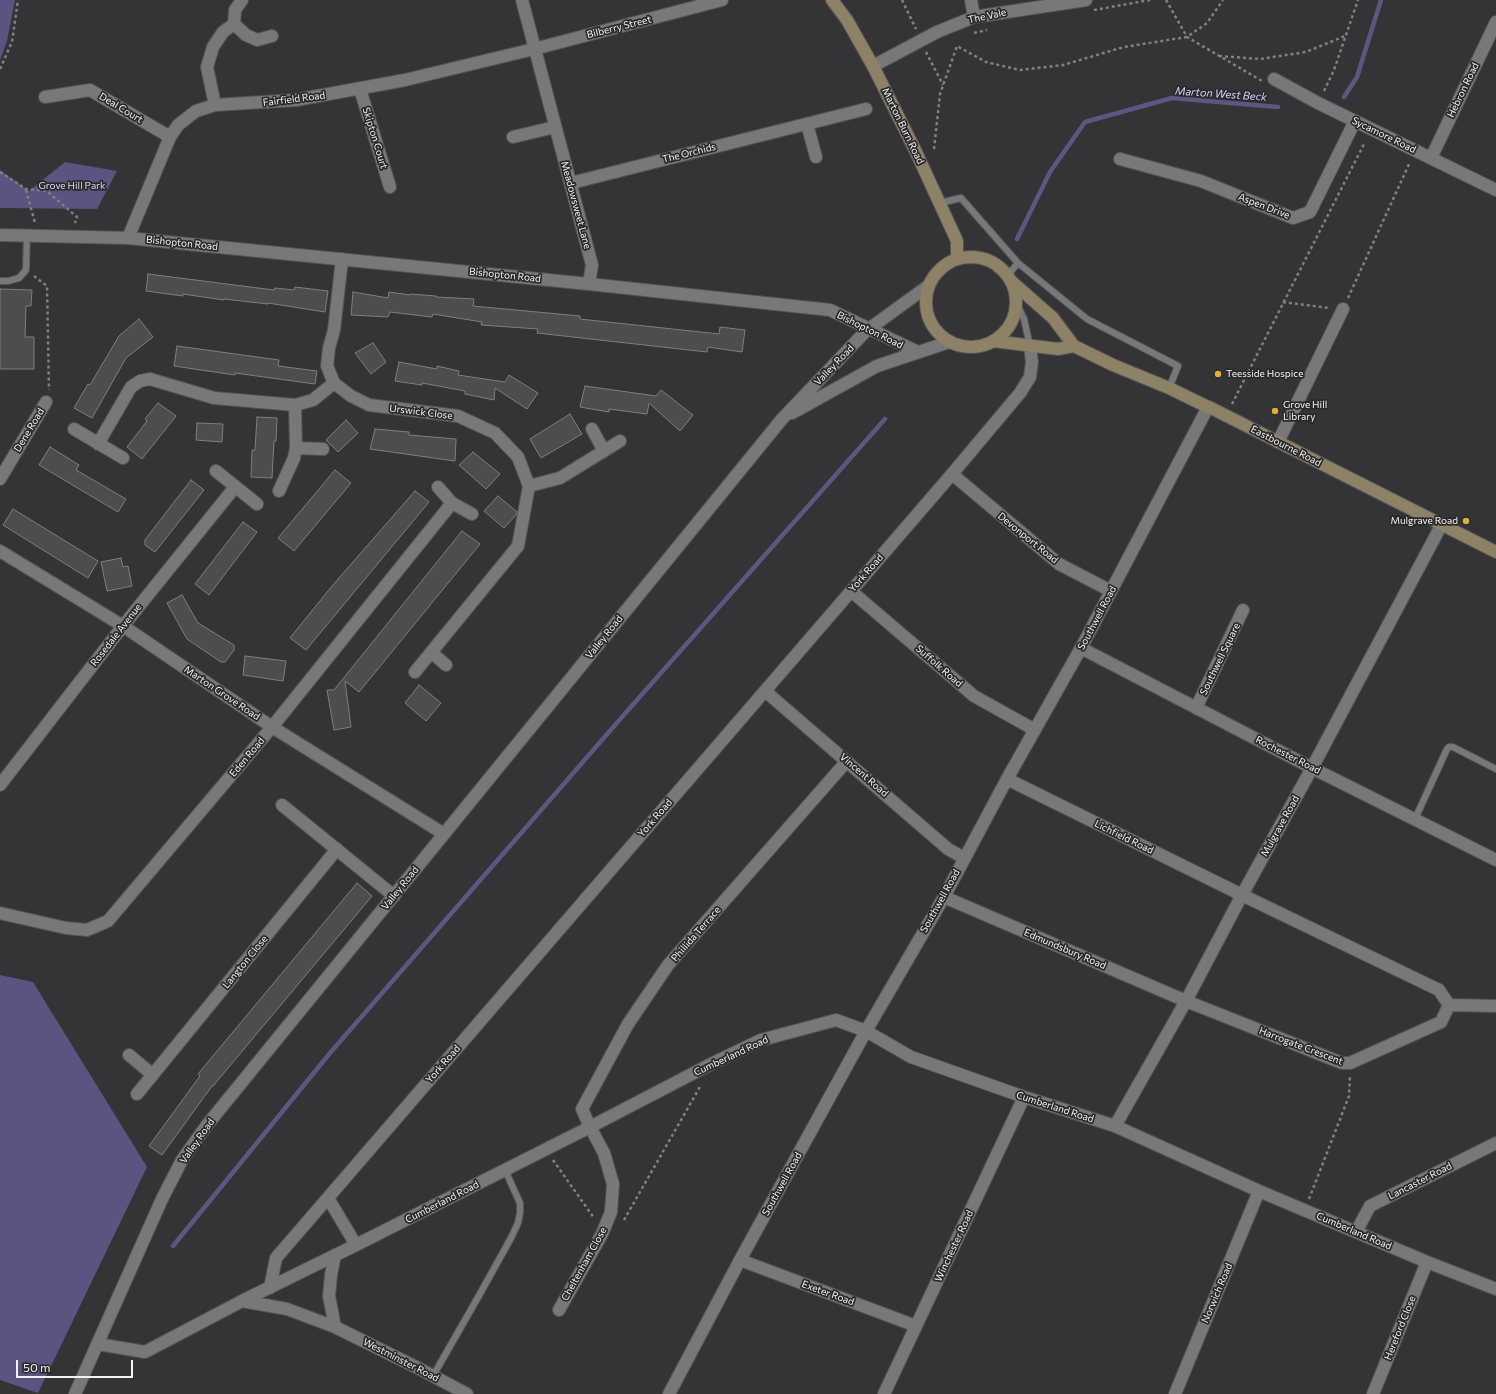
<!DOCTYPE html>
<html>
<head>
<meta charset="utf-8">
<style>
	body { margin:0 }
	#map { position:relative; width:1496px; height:1394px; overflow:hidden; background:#343436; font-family:Commissioner,sans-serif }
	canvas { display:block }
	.scale { position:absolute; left:16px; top:1360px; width:117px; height:18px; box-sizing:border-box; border:2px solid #f2f2f4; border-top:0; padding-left:5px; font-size:12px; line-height:14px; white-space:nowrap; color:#f2f2f4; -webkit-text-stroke:3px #2a2a2c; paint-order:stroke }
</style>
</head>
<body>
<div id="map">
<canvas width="1496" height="1394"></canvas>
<div class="scale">50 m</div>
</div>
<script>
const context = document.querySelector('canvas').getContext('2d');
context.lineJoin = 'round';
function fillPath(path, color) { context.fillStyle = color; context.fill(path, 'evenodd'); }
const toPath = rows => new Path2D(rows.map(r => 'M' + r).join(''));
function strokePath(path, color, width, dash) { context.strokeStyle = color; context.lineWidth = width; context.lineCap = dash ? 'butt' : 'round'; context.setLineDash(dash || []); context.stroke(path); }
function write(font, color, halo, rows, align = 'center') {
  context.font = font + ' Commissioner,sans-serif'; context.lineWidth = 3.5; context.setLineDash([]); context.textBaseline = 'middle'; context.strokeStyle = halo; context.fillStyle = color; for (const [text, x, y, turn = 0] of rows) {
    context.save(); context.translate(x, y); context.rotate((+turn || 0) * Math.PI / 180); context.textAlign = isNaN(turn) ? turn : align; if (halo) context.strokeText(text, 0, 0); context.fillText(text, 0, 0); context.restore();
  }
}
const green = toPath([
	[0,0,15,0,7,41,0,60],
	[65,162,117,171,97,209,0,208,0,170,29,191],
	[0,975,33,982,147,1167,38,1393,0,1380]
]);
const stream = toPath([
	[1344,97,1357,77,1381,0],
	[1017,239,1050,172,1085,122,1172,98,1278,107],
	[173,1246,330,1053,615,725,885,419]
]);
const building = toPath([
	[148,274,274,290,275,288,294,290,295,287,328,291,325,312,268,303,268,304,224,299,224,300,183,294,183,296,146,291,148,274],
	[0,289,32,290,31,306,26,306,25,337,34,337,34,369,0,369,0,289],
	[353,292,388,298,389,292,410,295,410,294,436,296,436,297,474,299,473,306,580,316,580,319,719,334,720,327,745,330,742,352,708,347,707,352,537,333,538,329,481,325,482,322,433,314,432,317,390,312,388,317,351,315,353,292],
	[139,319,153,337,126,358,92,418,74,408,88,384,90,385,119,336,139,319],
	[373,343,386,362,371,374,355,353,373,343],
	[177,346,279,360,278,366,317,371,315,384,235,373,235,375,174,366,177,346],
	[399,362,437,369,437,366,459,371,458,375,505,382,509,375,538,393,527,409,495,388,494,400,465,394,465,391,422,383,422,385,395,381,399,362],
	[585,386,656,396,661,390,693,415,680,431,649,403,647,414,609,409,609,412,580,407,585,386],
	[158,403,176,416,142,459,127,447,147,421,145,419,158,403],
	[570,414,582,434,541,458,530,439,570,414],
	[257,417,277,418,276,441,274,441,272,478,251,477,252,450,255,450,257,417],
	[346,420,358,433,338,452,326,440,346,420],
	[197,423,223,424,222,442,196,440,197,423],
	[375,429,409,432,409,435,456,439,455,461,370,449,375,429],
	[50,447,79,465,76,470,126,499,118,512,39,465,50,447],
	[473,452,500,474,486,489,459,465,473,452],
	[335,470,351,483,294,551,278,538,335,470],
	[191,480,204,490,155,552,145,545,145,540,191,480],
	[415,491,429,502,306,650,290,638,332,586,415,491],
	[498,496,517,512,516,515,504,528,484,511,498,496],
	[13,509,98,561,88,578,3,525,13,509],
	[243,522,257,532,209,595,195,584,243,522],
	[462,531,480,544,359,692,345,681,351,727,334,730,327,690,334,690,462,531],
	[121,558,123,567,128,566,132,586,107,591,101,562,121,558],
	[182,595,198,623,234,645,234,650,225,662,221,662,187,639,167,603,182,595],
	[245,656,286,661,283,681,243,675,245,656],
	[419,685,441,703,426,721,405,703,419,685],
	[357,883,372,896,213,1086,212,1086,162,1155,149,1146,200,1076,198,1074,357,883]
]);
const path = toPath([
	[902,0,916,29],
	[1166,0,1187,37,1262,81],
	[1094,10,1150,0],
	[974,33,987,30],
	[926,52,943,85],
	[1219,56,1260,59,1306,52,1345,36],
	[0,69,12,42,18,0],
	[1324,91,1334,70,1358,0],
	[934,149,940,94,957,46,986,62,1020,70,1063,65,1124,47,1187,37,1207,23,1223,0],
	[0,172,26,189,47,191,77,217,75,223],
	[26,190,35,223],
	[34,276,47,286,49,390],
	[1348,298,1410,162],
	[1283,302,1329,308],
	[1232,404,1365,142],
	[553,1160,594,1218],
	[1309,1199,1349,1096,1350,1075],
	[624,1220,701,1085]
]);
const lane = toPath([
	[940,203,961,198,1018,263],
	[1008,275,1018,263,1087,319,1178,366,1169,388],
	[0,281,8,281,19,278,26,270,27,235],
	[1016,302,1024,319,1030,346],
	[1415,819,1447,749,1449,747,1453,747,1496,769],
	[433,1376,481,1292,511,1238,518,1223,520,1213,520,1203,505,1170]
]);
const street = toPath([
	[522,0,592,265,589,284],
	[971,0,974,17],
	[234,24,246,35,257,40,272,36],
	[873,66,937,32,974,17,1086,0],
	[1274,79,1318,103,1496,190],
	[360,89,390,187],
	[45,97,90,90,170,137],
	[215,105,207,67,213,47,223,32,234,24,235,10,242,0],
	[807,124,816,157],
	[513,137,555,127],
	[1431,158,1496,22],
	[1120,159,1201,181,1293,218,1310,212,1355,121],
	[571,183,866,109],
	[0,235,128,238,589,284,830,310,918,352],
	[128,238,170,137,178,125,196,111,215,105,296,100,405,80,534,49,722,0],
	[342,259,334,330,329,348,327,366,334,383,351,396,369,405,458,416,495,433,518,457,529,486,518,546,415,672],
	[792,413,877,366,949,342],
	[74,429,123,458],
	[592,429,604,451],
	[1278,442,1343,309],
	[98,444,131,387,140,381,150,379,214,398,295,405,313,400,334,383],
	[296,448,323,449],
	[216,471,257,504],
	[952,474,1059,564,1111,591],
	[0,479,46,402],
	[529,486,560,478,620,441],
	[438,487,452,503,472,514],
	[279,491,294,458,296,448,295,405],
	[0,551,123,626,272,727,444,834],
	[851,591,974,696,1035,730],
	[1081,648,1312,768,1496,860],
	[431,652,446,665],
	[765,691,948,849,964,858],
	[1196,708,1243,610],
	[1007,779,1242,895,1439,990,1449,1005],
	[0,785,123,626,235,487],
	[282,805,394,896],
	[944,897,1186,1001,1342,1063,1350,1063,1441,1022,1449,1005],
	[0,913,66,928,87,930,108,921,272,727,452,503],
	[1449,1005,1496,1006],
	[129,1055,153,1075],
	[137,1094,337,849],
	[1115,1126,1186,1001,1242,895,1312,768,1442,524],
	[328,1198,356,1245],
	[1356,1232,1370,1206,1496,1143],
	[335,1255,331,1275,329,1296,335,1327],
	[740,1260,916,1326],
	[270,1288,276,1258,952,474,1020,393,1030,377,1032,362,1030,346],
	[242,1301,287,1309,335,1327,416,1367,467,1394],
	[559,1310,602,1234,611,1212,613,1184,604,1153,590,1127,582,1109,628,1024,668,965,847,761],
	[98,1344,145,1352,242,1301,356,1245,590,1127,713,1063,761,1040,836,1020,866,1031,911,1057,1024,1097,1115,1126,1259,1191,1427,1262,1496,1289],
	[75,1394,162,1199,182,1160,207,1125,782,419,866,331,928,286],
	[669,1394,740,1260,866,1031,944,897,1007,779,1081,648,1208,407],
	[884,1394,1024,1097],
	[1175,1394,1259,1191],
	[1373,1394,1427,1262]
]);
const secondary = toPath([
	[832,0,847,20,873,66,916,152,957,241,957,258],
	'926 302a45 45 0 1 1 90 0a45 45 0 1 1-90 0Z',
	[1011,281,1053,318,1074,346,1113,365,1169,388,1208,407,1211,408,1496,552],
	[993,341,1058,349,1074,346]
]);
const markers = [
	[1218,374,4,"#e2af34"],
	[1275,411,4,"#e2af34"],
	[1466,521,4,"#e2af34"]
];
const streetNames = [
	["The Vale",987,16,-12],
	["Bilberry Street",619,27,-14],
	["Hebron Road",1463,90,-64],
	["Fairfield Road",294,99,-7],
	["Deal Court",121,108,31],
	["Marton Burn Road",903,126,64],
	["Sycamore Road",1384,135,26],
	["Skipton Court",375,138,73],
	["The Orchids",689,153,-14],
	["Meadowsweet Lane",576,205,75],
	["Aspen Drive",1264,206,21],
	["Bishopton Road",182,243,6],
	["Bishopton Road",505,275,6],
	["Bishopton Road",870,330,26],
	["Valley Road",834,365,-46],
	["Urswick Close",421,412,7],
	["Dene Road",29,430,-59],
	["Eastbourne Road",1286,446,27],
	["Devonport Road",1028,538,39],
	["York Road",866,573,-49],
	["Southwell Road",1097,618,-62],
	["Rosedale Avenue",116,635,-52],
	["Valley Road",604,637,-51],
	["Southwell Square",1220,659,-64],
	["Suffolk Road",939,666,41],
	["Marton Grove Road",222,693,34],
	["Rochester Road",1288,755,27],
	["Eden Road",247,757,-50],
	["Vincent Road",864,775,41],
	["York Road",655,818,-49],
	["Mulgrave Road",1280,826,-61],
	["Lichfield Road",1124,837,26],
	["Valley Road",400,888,-51],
	["Southwell Road",940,901,-61],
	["Phillida Terrace",696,934,-49],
	["Edmundsbury Road",1065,949,23],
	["Langton Close",245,962,-51],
	["Harrogate Crescent",1301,1046,21],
	["Cumberland Road",731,1056,-25],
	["York Road",443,1064,-49],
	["Cumberland Road",1055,1107,18],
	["Valley Road",197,1141,-55],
	["Lancaster Road",1420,1181,-27],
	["Southwell Road",782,1184,-61],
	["Cumberland Road",442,1202,-27],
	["Cumberland Road",1354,1231,23],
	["Winchester Road",954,1246,-65],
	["Cheltenham Close",584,1264,-61],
	["Exeter Road",828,1293,20],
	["Norwich Road",1217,1293,-67],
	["Hereford Close",1400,1328,-68],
	["Westminster Road",401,1360,27]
];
const parkNames = [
	["Grove Hill Park",72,186]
];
const poiNames = [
	["Teesside Hospice",1226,374],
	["Grove Hill",1283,405],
	["Library",1283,417],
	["Mulgrave Road",1458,521,"right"]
];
const waterNames = [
	["Marton West Beck",1221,94,4]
];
fillPath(green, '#595480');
strokePath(stream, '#605581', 4.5);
fillPath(building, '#4d4d4f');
strokePath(building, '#7f7f81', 1);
strokePath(lane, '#545456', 8);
strokePath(street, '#545456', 14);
strokePath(secondary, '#545456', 14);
strokePath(path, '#818183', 2.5, [3, 3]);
strokePath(lane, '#78787b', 6);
strokePath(street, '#78787b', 12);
strokePath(secondary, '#8d8166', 12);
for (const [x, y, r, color] of markers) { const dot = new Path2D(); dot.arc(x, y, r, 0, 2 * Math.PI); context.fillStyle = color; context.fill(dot); strokePath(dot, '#2a2a2c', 1.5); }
write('10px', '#f2f2f4', '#2a2a2c', streetNames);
write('10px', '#dcdbef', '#2a2a2c', parkNames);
write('10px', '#f2f2f4', '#2a2a2c', poiNames, 'left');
write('italic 11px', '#d5d3fb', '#2a2a2c', waterNames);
</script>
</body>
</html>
